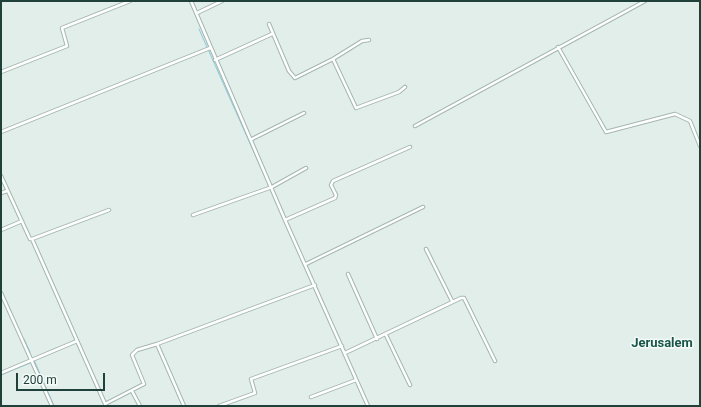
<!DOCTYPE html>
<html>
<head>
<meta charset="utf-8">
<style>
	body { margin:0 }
	#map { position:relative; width:701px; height:407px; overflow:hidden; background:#e2eee9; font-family:Roboto,sans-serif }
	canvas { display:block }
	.frame { position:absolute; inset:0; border:2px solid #20413a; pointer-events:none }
	.scale { position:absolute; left:16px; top:373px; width:89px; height:18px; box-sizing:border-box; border:2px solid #20413a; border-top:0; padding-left:5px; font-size:12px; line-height:14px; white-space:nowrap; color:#20413a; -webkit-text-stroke:3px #f3faf7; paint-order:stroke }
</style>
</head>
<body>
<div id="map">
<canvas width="701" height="407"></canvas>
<div class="frame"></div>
<div class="scale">200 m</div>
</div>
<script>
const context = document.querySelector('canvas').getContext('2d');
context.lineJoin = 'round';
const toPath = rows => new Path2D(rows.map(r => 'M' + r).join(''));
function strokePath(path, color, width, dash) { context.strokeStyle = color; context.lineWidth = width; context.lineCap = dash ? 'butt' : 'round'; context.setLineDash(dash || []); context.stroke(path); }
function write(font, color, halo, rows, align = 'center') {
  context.font = font + ' Roboto,sans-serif'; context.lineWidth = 3; context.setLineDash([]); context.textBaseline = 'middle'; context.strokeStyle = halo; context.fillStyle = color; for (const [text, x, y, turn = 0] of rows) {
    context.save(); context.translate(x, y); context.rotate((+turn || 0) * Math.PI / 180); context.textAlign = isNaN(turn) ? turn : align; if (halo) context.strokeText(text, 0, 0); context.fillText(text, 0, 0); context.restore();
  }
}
const stream = toPath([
	[199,29,269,186],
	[205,36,209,46],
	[216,62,223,78],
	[75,333,95,378],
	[24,339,30,352],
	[69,343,75,340],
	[77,343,81,353],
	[47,352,56,348],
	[83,356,100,395],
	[1,375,30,363],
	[97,382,105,400],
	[103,402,104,406],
	[54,406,34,360,75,343]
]);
const street = toPath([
	[191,1,285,220,368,406],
	[197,13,222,1],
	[269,24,289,71,295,78,333,59,362,41,369,40],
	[558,47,606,132,675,114,690,121,700,146],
	[333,59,356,108,399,92,405,87],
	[215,60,272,34],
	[1,72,67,46,62,28,130,1],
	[415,126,645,1],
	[1,132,210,48],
	[252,139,304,113],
	[1,176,30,239,32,239,106,406],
	[1,193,7,191],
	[193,215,272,187,306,168],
	[285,220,335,198,336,195,331,185,333,181,410,147],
	[1,230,22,221],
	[32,239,109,210],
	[426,249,452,301],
	[306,264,423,207],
	[348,274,377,339],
	[1,293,52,406],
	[386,335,410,385],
	[157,344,184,406],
	[345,353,461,298,464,298,495,361],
	[1,373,77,341],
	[132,391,140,406],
	[311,397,356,380],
	[105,404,144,384,132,355,137,350,157,344,315,285],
	[219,406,255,393,251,379,342,346]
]);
const quarterNames = [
	["Jerusalem",662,344]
];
strokePath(stream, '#85c9d9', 1);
strokePath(street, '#a4b7b1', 4.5);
strokePath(street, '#fff', 2.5);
write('bold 13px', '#19564a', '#f3faf7', quarterNames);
</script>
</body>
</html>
